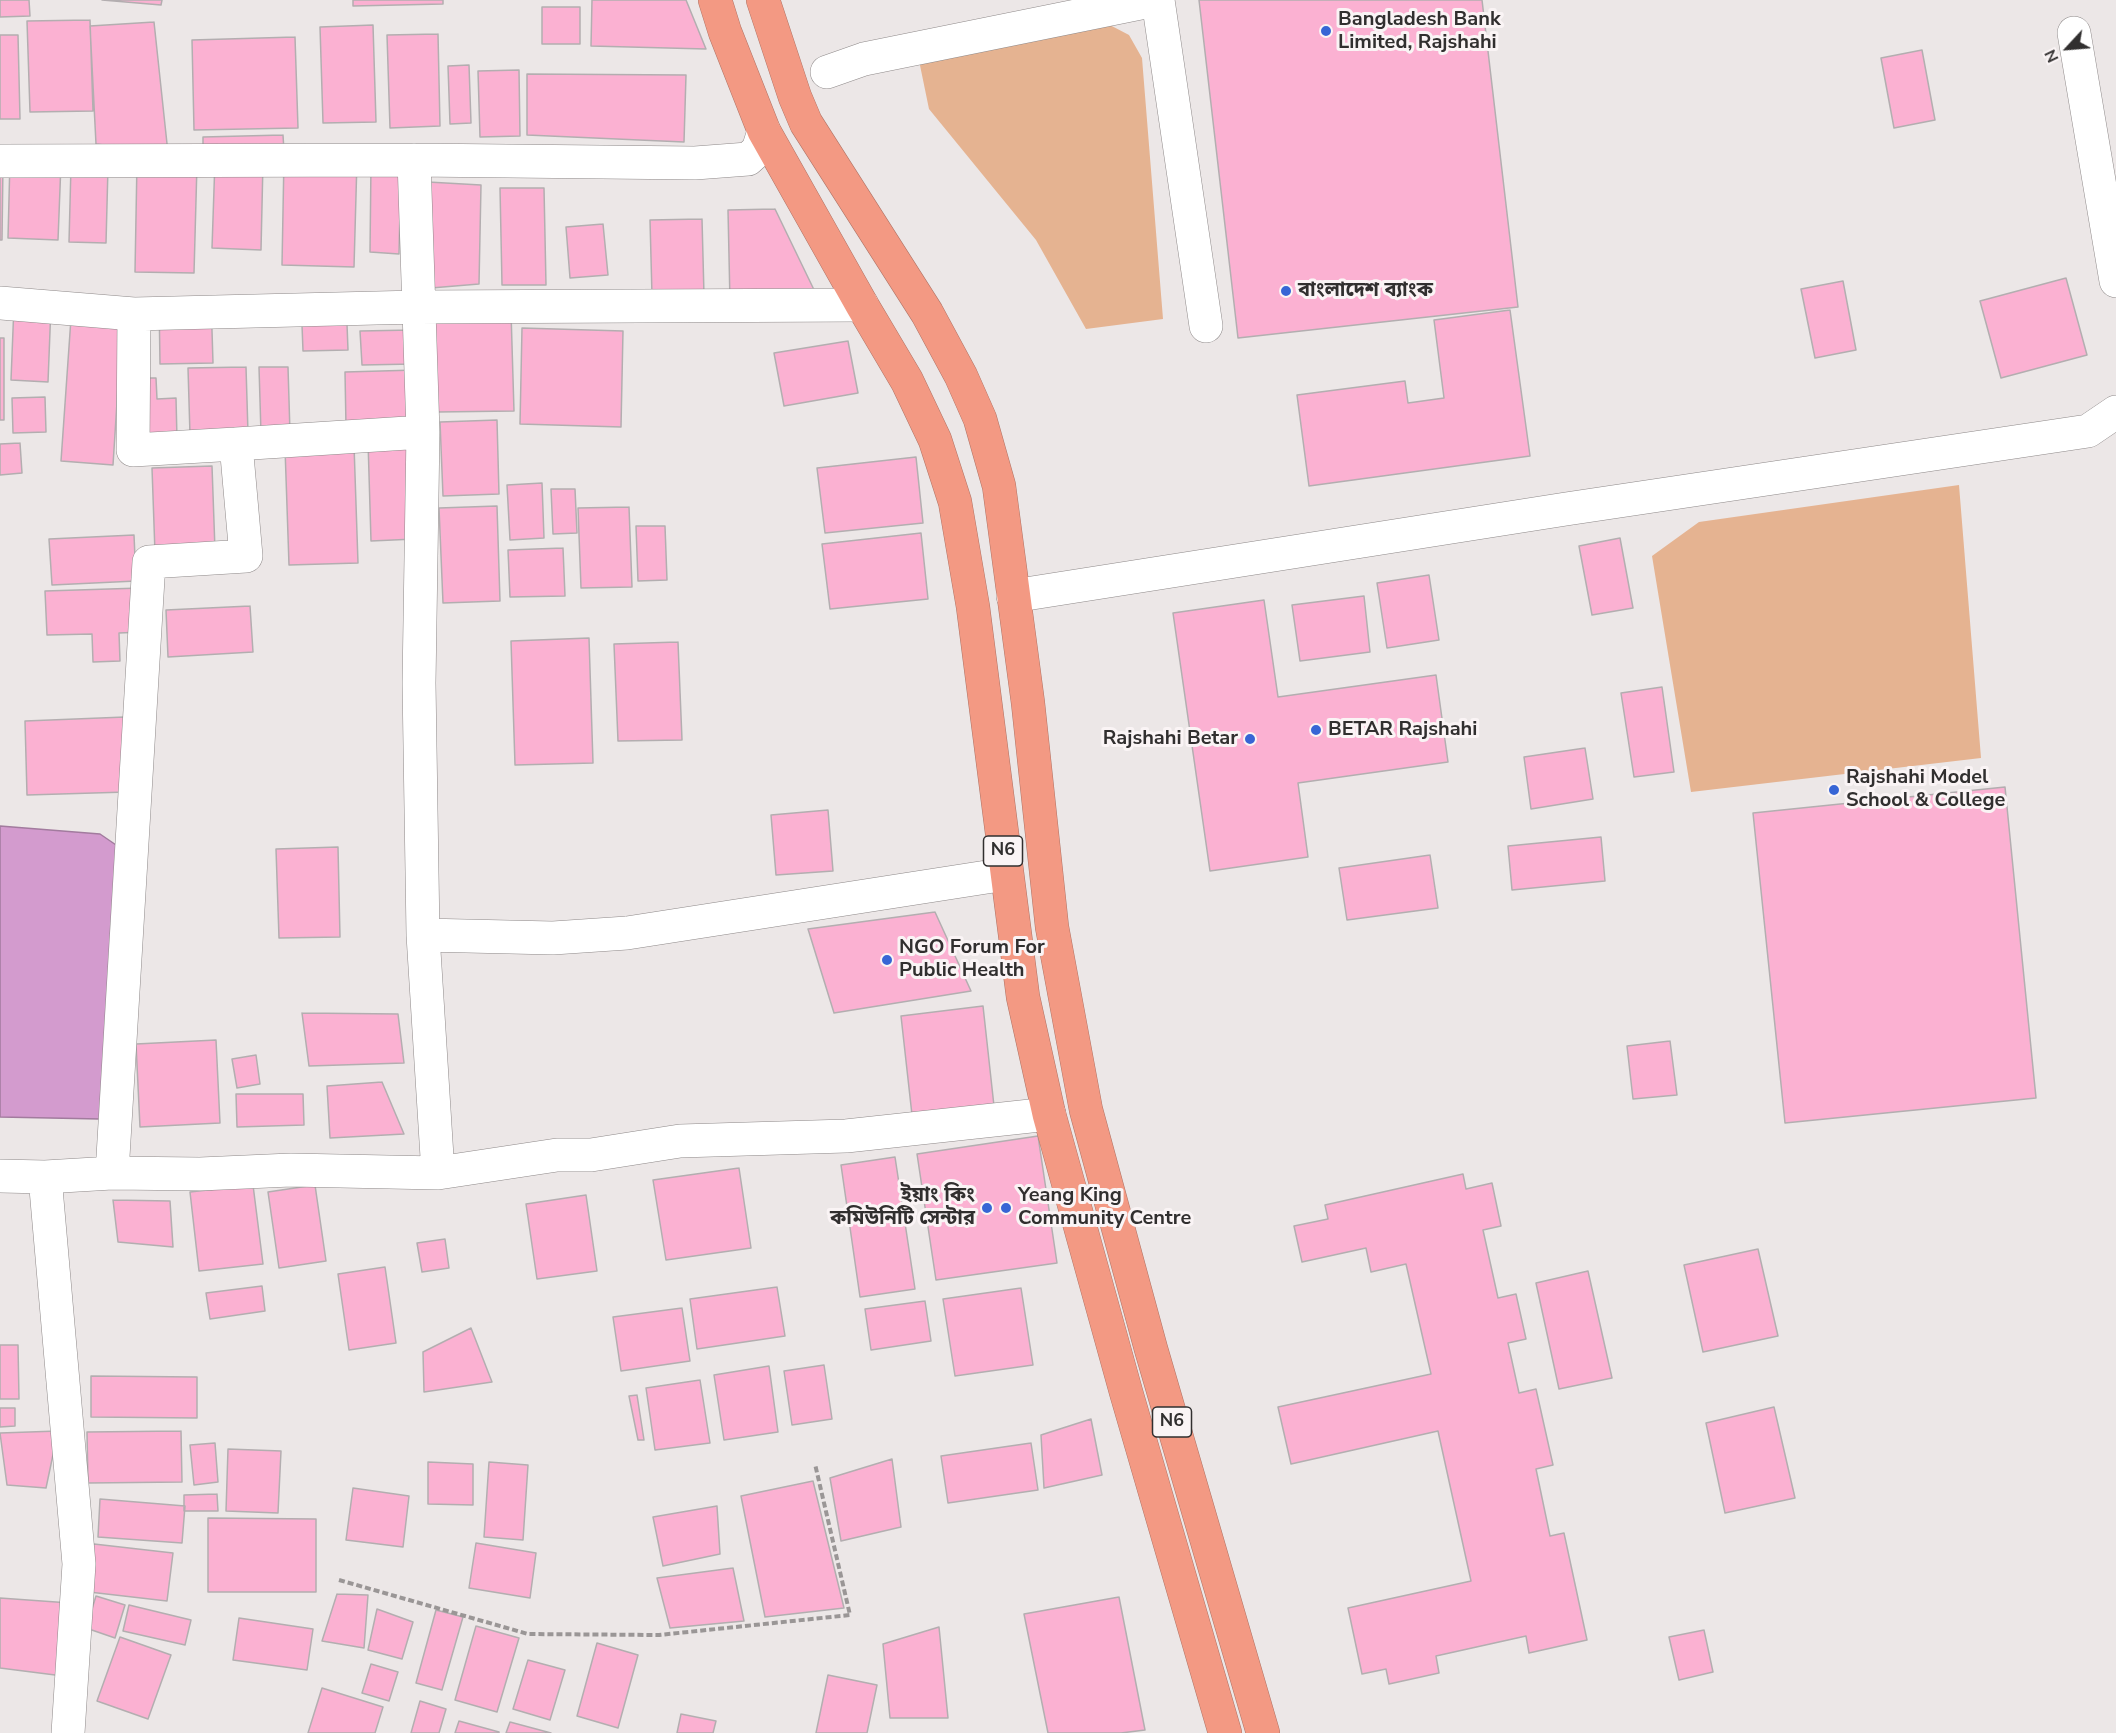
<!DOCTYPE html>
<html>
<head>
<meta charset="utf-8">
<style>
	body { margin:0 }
	#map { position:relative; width:2116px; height:1733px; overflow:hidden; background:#ece7e7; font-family:"Nunito Sans",sans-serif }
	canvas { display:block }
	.north { position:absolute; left:2038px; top:18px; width:60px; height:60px; -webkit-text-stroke:4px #faf4f5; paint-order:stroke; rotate:244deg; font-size:16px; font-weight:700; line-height:24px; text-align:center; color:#312f2f }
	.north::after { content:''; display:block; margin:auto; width:21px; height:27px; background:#312f2f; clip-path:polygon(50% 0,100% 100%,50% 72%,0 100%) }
</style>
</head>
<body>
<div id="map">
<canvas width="2116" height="1733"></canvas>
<div class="north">N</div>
</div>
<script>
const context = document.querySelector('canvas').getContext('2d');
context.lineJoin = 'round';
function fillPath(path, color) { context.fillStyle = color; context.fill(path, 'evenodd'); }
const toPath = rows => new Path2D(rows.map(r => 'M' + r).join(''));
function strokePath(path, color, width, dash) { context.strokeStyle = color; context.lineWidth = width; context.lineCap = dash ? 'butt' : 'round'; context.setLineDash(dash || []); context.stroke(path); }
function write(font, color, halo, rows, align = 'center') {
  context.font = font + ' "Nunito Sans","Noto Sans Bengali",sans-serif'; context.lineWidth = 6; context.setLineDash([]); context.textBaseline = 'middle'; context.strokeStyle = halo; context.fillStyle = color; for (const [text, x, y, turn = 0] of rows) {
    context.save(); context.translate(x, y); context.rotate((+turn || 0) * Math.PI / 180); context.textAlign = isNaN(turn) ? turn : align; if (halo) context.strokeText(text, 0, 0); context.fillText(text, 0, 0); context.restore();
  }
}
const green = toPath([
	[1106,23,1129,35,1142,58,1163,319,1086,329,1036,240,929,109,915,41],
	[1959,485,1981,758,1691,792,1652,556,1699,522]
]);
const water = toPath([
	[0,826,100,834,119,847,100,1119,0,1117,0,826]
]);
const building = toPath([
	[0,0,29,0,30,16,0,17,0,0],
	[102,0,162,0,161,5,102,0],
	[353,0,443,0,443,4,353,6,353,0],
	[592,0,686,0,706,49,591,46,592,0],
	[1199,0,1482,0,1518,307,1238,338,1199,0],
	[542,7,580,7,580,44,542,44,542,7],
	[90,20,93,111,30,112,27,21,90,20],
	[154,22,168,153,96,144,90,26,154,22],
	[373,25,376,122,323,123,320,27,373,25],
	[438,34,440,126,390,128,387,35,438,34],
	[0,35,18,35,20,119,0,119,0,35],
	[295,37,298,128,194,130,192,40,295,37],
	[1922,50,1935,120,1894,128,1881,58,1922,50],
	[469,65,471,123,450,124,448,66,469,65],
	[519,70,520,136,480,137,478,71,519,70],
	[527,74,686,75,684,142,527,135,527,74],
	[283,135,284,151,203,154,203,137,283,135],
	[284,158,357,160,354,267,282,265,284,158],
	[10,160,61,163,58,240,8,238,10,160],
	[215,160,263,162,261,250,212,248,215,160],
	[137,162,197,164,194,273,135,272,137,162],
	[0,163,3,163,2,240,0,240,0,163],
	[371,163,401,164,399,254,370,252,371,163],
	[71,166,108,167,106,243,69,242,71,166],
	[428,182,481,185,479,284,431,288,428,182],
	[500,188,544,188,546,285,502,285,500,188],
	[775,209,817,296,730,302,728,210,775,209],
	[702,219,704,295,652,296,650,220,702,219],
	[603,224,608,275,570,278,566,227,603,224],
	[2066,278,2087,355,2001,378,1980,301,2066,278],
	[1843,281,1856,350,1815,358,1801,289,1843,281],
	[211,298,213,363,160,364,159,299,211,298],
	[346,298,348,350,303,351,301,299,346,298],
	[72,304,123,308,113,465,61,461,72,304],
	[14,305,51,306,48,382,11,380,14,305],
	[1510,310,1530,456,1309,486,1297,395,1405,381,1408,403,1444,398,1434,320,1510,310],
	[511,312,514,411,437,412,434,315,511,312],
	[522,328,623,331,621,427,520,424,522,328],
	[412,330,413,364,362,365,360,331,412,330],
	[0,338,4,338,4,420,0,420,0,338],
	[848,341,858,393,784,406,774,353,848,341],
	[246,367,248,433,190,435,188,368,246,367],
	[259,367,288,367,290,433,261,434,259,367],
	[416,370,418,426,346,427,345,372,416,370],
	[138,378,156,378,157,399,176,398,177,439,140,440,138,378],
	[45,397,46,432,13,433,12,398,45,397],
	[497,420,499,494,443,496,440,422,497,420],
	[411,440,415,539,371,541,368,441,411,440],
	[20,443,22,473,0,475,0,444,20,443],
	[354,445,358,563,289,565,285,448,354,445],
	[916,457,923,523,825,533,817,468,916,457],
	[212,466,215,550,155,553,152,468,212,466],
	[542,483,544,538,510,540,507,485,542,483],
	[551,489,575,489,577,533,553,534,551,489],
	[497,506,500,601,443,603,439,508,497,506],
	[629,507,632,587,581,588,578,508,629,507],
	[636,526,665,526,667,580,638,581,636,526],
	[921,533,928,599,830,609,822,544,921,533],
	[134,535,136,581,52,585,49,539,134,535],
	[1620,538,1633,608,1592,615,1579,546,1620,538],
	[563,548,565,596,510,597,508,550,563,548],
	[1429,575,1439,640,1387,648,1377,583,1429,575],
	[141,588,143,632,119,633,120,661,93,662,92,634,47,635,45,591,141,588],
	[1364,596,1370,652,1300,661,1292,605,1364,596],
	[1264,600,1278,697,1436,675,1448,762,1298,783,1308,857,1210,871,1173,613,1264,600],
	[250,606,253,652,168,657,166,610,250,606],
	[589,638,593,763,515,765,511,641,589,638],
	[678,642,682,740,618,741,614,644,678,642],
	[1662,687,1674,772,1634,777,1621,693,1662,687],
	[125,717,127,792,27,795,25,721,125,717],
	[1585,748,1593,799,1531,809,1524,757,1585,748],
	[2005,787,2036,1098,1785,1123,1753,813,2005,787],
	[828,810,833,871,776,875,771,815,828,810],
	[1601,837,1605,881,1512,890,1508,846,1601,837],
	[338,847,340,937,279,938,276,849,338,847],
	[1430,855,1438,908,1347,920,1339,868,1430,855],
	[935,912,971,991,834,1013,808,929,935,912],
	[983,1006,994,1106,912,1115,901,1016,983,1006],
	[302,1013,398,1014,404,1063,309,1066,302,1013],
	[216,1040,220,1123,140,1127,136,1044,216,1040],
	[1670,1041,1677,1095,1633,1099,1627,1046,1670,1041],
	[256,1055,260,1084,237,1088,232,1059,256,1055],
	[382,1082,404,1134,330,1138,327,1086,382,1082],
	[236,1094,303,1094,304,1125,237,1127,236,1094],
	[1038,1136,1057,1263,936,1280,917,1154,1038,1136],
	[895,1157,915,1289,860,1297,841,1165,895,1157],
	[739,1168,751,1248,666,1260,653,1180,739,1168],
	[1463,1174,1466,1189,1492,1183,1501,1226,1483,1230,1498,1298,1516,1294,1526,1339,1508,1343,1519,1393,1536,1389,1553,1465,1536,1469,1550,1536,1564,1533,1587,1640,1529,1653,1526,1636,1436,1656,1439,1673,1389,1684,1386,1669,1362,1674,1348,1608,1471,1581,1438,1431,1291,1464,1278,1407,1431,1374,1406,1264,1371,1272,1366,1248,1302,1262,1294,1226,1328,1219,1325,1205,1463,1174],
	[253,1185,263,1264,199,1271,190,1192,253,1185],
	[315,1185,326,1261,279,1268,268,1192,315,1185],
	[586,1195,597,1271,537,1279,526,1204,586,1195],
	[113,1200,170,1201,173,1247,118,1242,113,1200],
	[445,1239,449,1268,422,1272,417,1243,445,1239],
	[1758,1249,1778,1336,1703,1352,1684,1265,1758,1249],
	[385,1267,396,1343,349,1350,338,1274,385,1267],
	[1588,1271,1612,1378,1559,1389,1536,1283,1588,1271],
	[262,1286,265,1311,210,1319,206,1293,262,1286],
	[777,1287,785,1336,697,1349,690,1299,777,1287],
	[1021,1288,1033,1365,955,1376,943,1299,1021,1288],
	[925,1301,931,1341,871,1350,865,1309,925,1301],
	[682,1308,690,1361,621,1371,613,1317,682,1308],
	[471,1328,492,1382,424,1392,423,1352,471,1328],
	[0,1345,18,1345,19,1399,0,1399,0,1345],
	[824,1365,832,1419,792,1425,784,1371,824,1365],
	[769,1366,778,1432,724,1440,714,1375,769,1366],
	[91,1376,197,1377,197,1418,91,1417,91,1376],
	[700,1380,710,1443,655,1450,646,1388,700,1380],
	[637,1395,644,1440,638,1440,629,1396,637,1395],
	[1774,1407,1795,1498,1725,1513,1706,1423,1774,1407],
	[0,1408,15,1408,15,1426,0,1427,0,1408],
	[1091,1419,1102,1475,1044,1488,1041,1435,1091,1419],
	[58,1431,46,1488,7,1485,0,1433,58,1431],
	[181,1431,182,1482,88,1483,87,1432,181,1431],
	[215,1443,218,1482,194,1485,190,1445,215,1443],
	[1031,1443,1038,1490,948,1503,941,1456,1031,1443],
	[228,1449,281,1451,278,1513,226,1511,228,1449],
	[892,1459,901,1527,841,1541,830,1478,892,1459],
	[428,1462,473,1464,473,1505,428,1504,428,1462],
	[489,1462,528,1465,523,1540,484,1537,489,1462],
	[813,1481,844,1608,765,1617,741,1496,813,1481],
	[353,1488,409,1496,403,1547,346,1540,353,1488],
	[217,1494,218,1511,184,1511,184,1495,217,1494],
	[100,1499,185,1506,182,1543,98,1537,100,1499],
	[717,1506,720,1554,663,1566,653,1517,717,1506],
	[208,1518,316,1519,316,1592,208,1592,208,1518],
	[476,1543,536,1553,530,1598,469,1588,476,1543],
	[94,1544,173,1553,167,1601,89,1592,79,1564,94,1544],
	[733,1568,744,1621,670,1628,657,1578,733,1568],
	[337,1594,368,1595,364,1648,322,1641,337,1594],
	[96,1596,125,1605,115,1638,86,1628,96,1596],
	[1119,1597,1145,1730,1121,1733,1048,1733,1024,1614,1119,1597],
	[0,1598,70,1603,63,1676,0,1668,0,1598],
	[129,1605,191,1620,185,1645,123,1631,129,1605],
	[377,1609,413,1622,402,1659,368,1650,377,1609],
	[436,1610,463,1617,442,1690,416,1683,436,1610],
	[239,1618,313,1629,307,1670,233,1660,239,1618],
	[476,1626,519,1638,497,1712,455,1700,476,1626],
	[939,1627,948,1718,890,1718,883,1644,939,1627],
	[1704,1630,1713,1672,1679,1680,1669,1637,1704,1630],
	[120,1637,171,1655,148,1719,97,1701,120,1637],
	[597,1643,638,1655,618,1728,577,1716,597,1643],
	[528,1660,565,1670,550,1720,513,1709,528,1660],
	[371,1664,398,1672,389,1701,362,1693,371,1664],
	[828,1675,877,1685,867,1733,816,1733,828,1675],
	[322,1688,383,1707,375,1733,308,1733,322,1688],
	[420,1701,446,1709,439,1733,411,1733,420,1701],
	[681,1714,716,1721,713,1733,677,1733,681,1714],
	[459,1721,499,1732,499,1733,455,1733,459,1721],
	[510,1722,551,1733,506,1733,510,1722]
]);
const path = toPath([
	[339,1580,528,1634,659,1635,850,1615,815,1464]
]);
const minor = toPath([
	[1158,0,1206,326],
	[2074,33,2116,281],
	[827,72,864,59,1155,0],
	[414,160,423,432,419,683,423,935,438,1173],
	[0,161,414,160,695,163,748,159,758,150,764,131],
	[0,303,134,314,417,307,862,305],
	[236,444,423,432],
	[1013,596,1566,509,2088,431,2116,412],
	[423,935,553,938,627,933,1006,874],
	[112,1173,149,562,246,556,236,444,133,450,134,314],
	[0,1176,45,1177,112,1173,200,1174,291,1170,438,1173,557,1155,591,1155,680,1141,846,1136,1049,1114],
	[45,1177,79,1564,68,1733]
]);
const highway = toPath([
	[715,0,725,32,764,131,862,305,907,381,935,440,955,502,973,607,1023,997,1049,1114,1126,1392,1225,1733],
	[763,0,795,97,806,123,927,313,961,376,980,419,999,486,1028,703,1052,927,1086,1110,1151,1349,1263,1733]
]);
const markers = [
	[1326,31,6,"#3765d5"],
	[1286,291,6,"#3765d5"],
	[1316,730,6,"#3765d5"],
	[1250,739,6,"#3765d5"],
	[1834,790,6,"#3765d5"],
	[887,960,6,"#3765d5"],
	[987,1208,6,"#3765d5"],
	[1006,1208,6,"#3765d5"]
];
const shields = [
	[1003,851,39],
	[1172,1422,39]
];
const shieldNames = [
	["N6",1003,851],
	["N6",1172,1422]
];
const poiNames = [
	["Bangladesh Bank",1338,20],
	["Limited, Rajshahi",1338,43],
	["বাংলাদেশ ব্যাংক",1298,291],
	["BETAR Rajshahi",1328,730],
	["Rajshahi Betar",1238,739,"right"],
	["Rajshahi Model",1846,778],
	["School & College",1846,801],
	["NGO Forum For",899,948],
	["Public Health",899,971],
	["ইয়াং কিং",975,1196,"right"],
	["কমিউনিটি সেন্টার",975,1219,"right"],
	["Yeang King",1018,1196],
	["Community Centre",1018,1219]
];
fillPath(green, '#e5b391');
fillPath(water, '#d39bce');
strokePath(water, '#a27b9e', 1.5);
fillPath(building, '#fbb1d2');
strokePath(building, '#b3aeb0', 1.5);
strokePath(minor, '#8e8989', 34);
strokePath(highway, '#af7466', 34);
strokePath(path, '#9a9696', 4, [6, 3]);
strokePath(minor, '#fff', 33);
strokePath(highway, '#f39983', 33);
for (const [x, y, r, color] of markers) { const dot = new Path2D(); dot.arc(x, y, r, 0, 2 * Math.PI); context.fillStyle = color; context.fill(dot); strokePath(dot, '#faf4f5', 2); }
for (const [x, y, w] of shields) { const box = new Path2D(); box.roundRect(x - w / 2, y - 15, w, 30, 4.5); context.fillStyle = '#faf4f5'; context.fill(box); strokePath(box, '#312f2f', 1.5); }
write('bold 18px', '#312f2f', null, shieldNames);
write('bold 20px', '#312f2f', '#faf4f5', poiNames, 'left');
</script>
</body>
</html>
